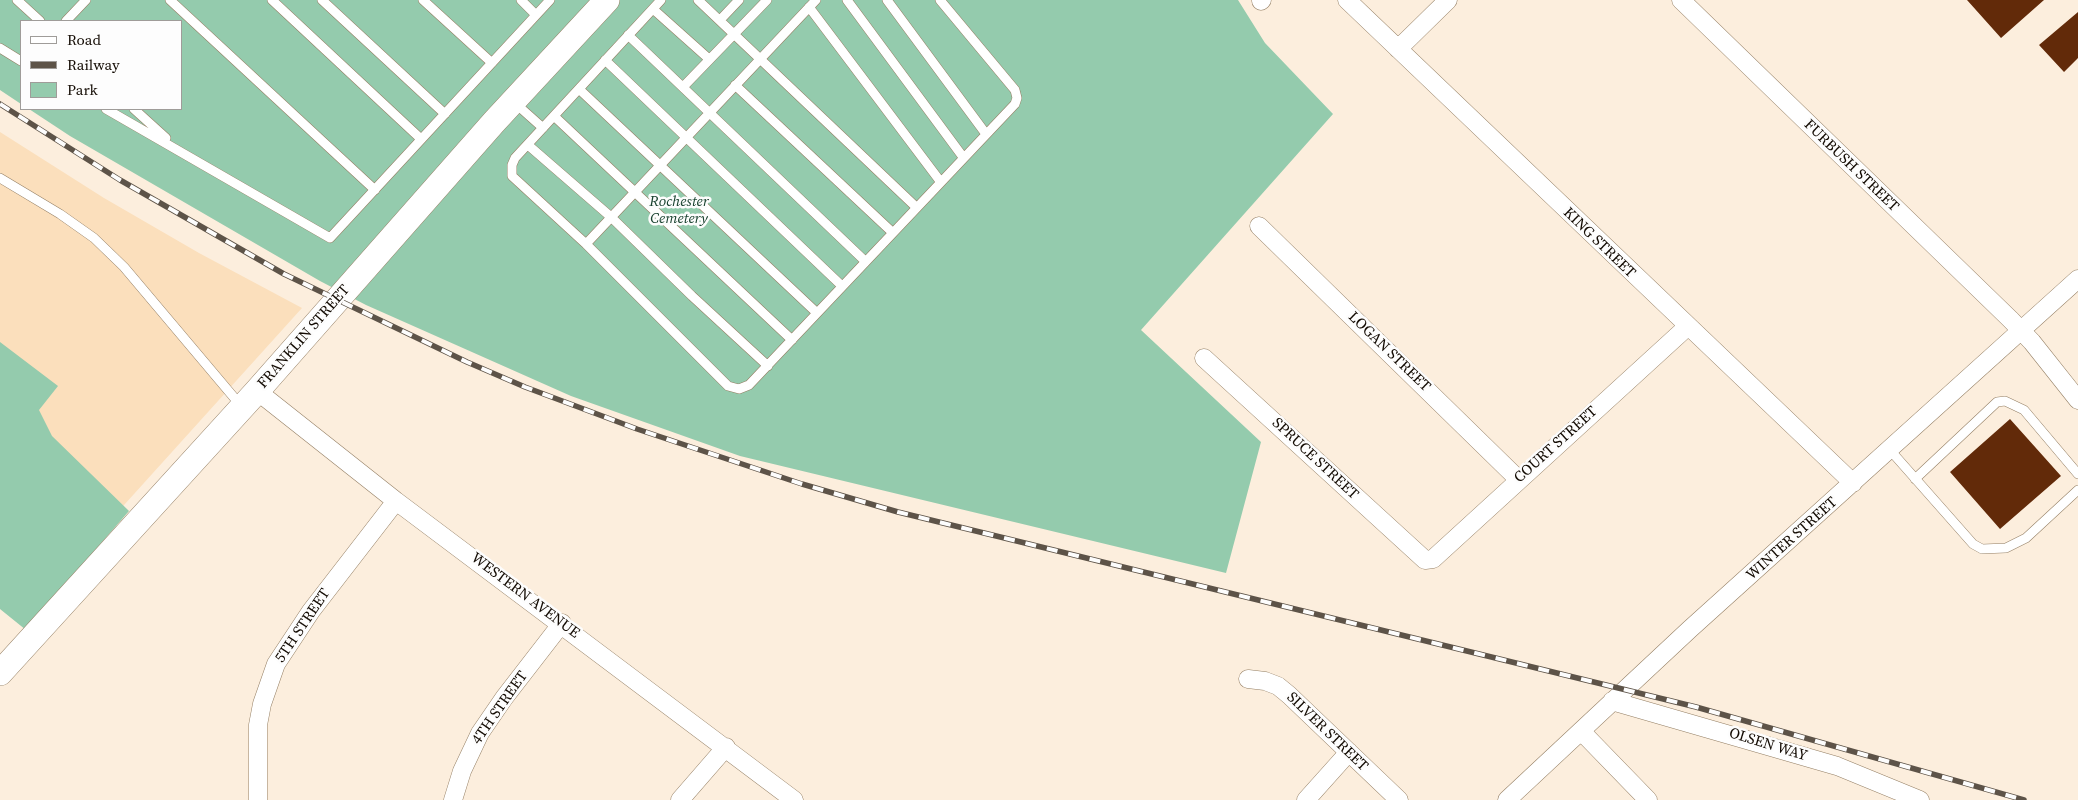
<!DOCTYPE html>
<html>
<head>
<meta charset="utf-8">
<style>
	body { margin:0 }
	#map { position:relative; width:2078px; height:800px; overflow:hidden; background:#fceedd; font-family:"Source Serif 4",serif }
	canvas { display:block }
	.legend { position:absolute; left:20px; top:20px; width:162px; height:90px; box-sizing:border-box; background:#fdfdfd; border:1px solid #9f9c99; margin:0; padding:6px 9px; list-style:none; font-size:15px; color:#130b03 }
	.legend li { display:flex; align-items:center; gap:10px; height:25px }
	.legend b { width:25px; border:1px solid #9f9c99 }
</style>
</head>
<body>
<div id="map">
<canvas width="2078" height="800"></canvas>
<ul class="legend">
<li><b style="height:6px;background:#fff"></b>Road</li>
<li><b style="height:6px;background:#5d5348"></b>Railway</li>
<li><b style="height:14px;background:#94cbad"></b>Park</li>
</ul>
</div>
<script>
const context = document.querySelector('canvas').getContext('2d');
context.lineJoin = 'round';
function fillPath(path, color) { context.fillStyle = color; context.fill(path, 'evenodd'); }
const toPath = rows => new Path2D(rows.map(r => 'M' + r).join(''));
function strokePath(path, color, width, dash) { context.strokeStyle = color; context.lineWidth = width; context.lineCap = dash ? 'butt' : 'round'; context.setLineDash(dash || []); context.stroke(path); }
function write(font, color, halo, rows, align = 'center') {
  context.font = font + ' "Source Serif 4",serif'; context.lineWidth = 5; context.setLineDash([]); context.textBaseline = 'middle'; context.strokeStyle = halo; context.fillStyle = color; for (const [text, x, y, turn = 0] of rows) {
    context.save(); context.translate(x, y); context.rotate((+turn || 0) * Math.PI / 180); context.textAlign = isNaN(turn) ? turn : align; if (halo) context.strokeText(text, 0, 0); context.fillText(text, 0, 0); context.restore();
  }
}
const built = toPath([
	[0,132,104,198,199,253,302,308,22,618,0,598]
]);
const green = toPath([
	[0,0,1238,0,1265,43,1333,114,1141,330,1261,442,1226,573,740,456,571,396,366,305,320,281,70,136,29,109,181,109,181,21,21,21,21,104,0,90],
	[0,342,58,386,39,410,52,436,129,511,26,630,0,609]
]);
const building = toPath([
	[1967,0,2044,0,2001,38],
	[2078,12,2078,58,2064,72,2039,45],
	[2010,419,2061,476,2000,529,1950,472]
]);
const lane = toPath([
	[17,0,40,21],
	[170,0,375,190],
	[272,0,421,139],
	[322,0,445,114],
	[423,0,492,63],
	[521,0,536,15],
	[661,0,515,158,512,165,512,176,586,244,728,386,739,389,749,385,1015,104,1017,98,1015,90,940,0],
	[698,0,916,207],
	[847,0,963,157],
	[887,0,986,134],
	[809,7,940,181],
	[653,9,709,59],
	[720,20,739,0],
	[66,21,86,0],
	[628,35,865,261],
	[0,48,21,61],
	[605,60,842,286],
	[735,85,892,232],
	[683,87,767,0],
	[579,89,817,313],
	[515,103,543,128],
	[106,109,330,238,550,0],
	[134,109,166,138],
	[554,116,792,340],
	[528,145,611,217,692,296,768,366],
	[0,178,60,214,94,238,124,267,242,407],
	[586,244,816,0],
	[1890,450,1973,544,1982,549,2006,548,2026,538,2078,490],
	[1915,479,1997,402,2005,401,2024,410,2078,474]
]);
const street = toPath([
	[1347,0,1853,483],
	[1681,0,2011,320,2032,342,2078,400],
	[1261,1,1262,0],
	[1398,49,1448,0],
	[1259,226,1518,479],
	[1204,358,1425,560,1433,559,1687,327],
	[257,391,396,501,794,800],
	[1248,679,1265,681,1278,686,1289,695,1399,800],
	[1612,701,1837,766,1920,800],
	[1581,731,1648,800],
	[258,800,258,725,262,704,276,664,311,611,396,501],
	[453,800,462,771,480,733,504,698,562,623],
	[680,800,726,747],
	[1306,800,1349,752],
	[1507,800,1690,629,2078,279]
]);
const secondary = toPath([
	[0,673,257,391,494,122,607,0]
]);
const rail = toPath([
	[0,104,120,180,284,274,467,362,525,387,637,429,802,484,898,512,1696,707,2024,800]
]);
const streetNames = [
	["FURBUSH STREET",1851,166,44],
	["KING STREET",1599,243,44],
	["FRANKLIN STREET",304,337,-49],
	["LOGAN STREET",1389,352,44],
	["COURT STREET",1556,445,-42],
	["SPRUCE STREET",1315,459,43],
	["WINTER STREET",1792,539,-42],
	["WESTERN AVENUE",525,596,37],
	["5TH STREET",303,626,-56],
	["4TH STREET",500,708,-55],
	["SILVER STREET",1327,732,44],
	["OLSEN WAY",1768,745,17]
];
const parkNames = [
	["Rochester",679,202],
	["Cemetery",679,219]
];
fillPath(built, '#fbdfbc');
fillPath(green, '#94cbad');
fillPath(building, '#622a09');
strokePath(lane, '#947f64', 10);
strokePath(street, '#947f64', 19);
strokePath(secondary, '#947f64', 26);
strokePath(lane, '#fff', 9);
strokePath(street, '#fff', 18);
strokePath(secondary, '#fff', 25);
strokePath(rail, '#5d5348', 5.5);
strokePath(rail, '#fdfdfd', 4, [11]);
write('15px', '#130b03', '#fdfdfd', streetNames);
write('italic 15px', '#18412e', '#fdfdfd', parkNames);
</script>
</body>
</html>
